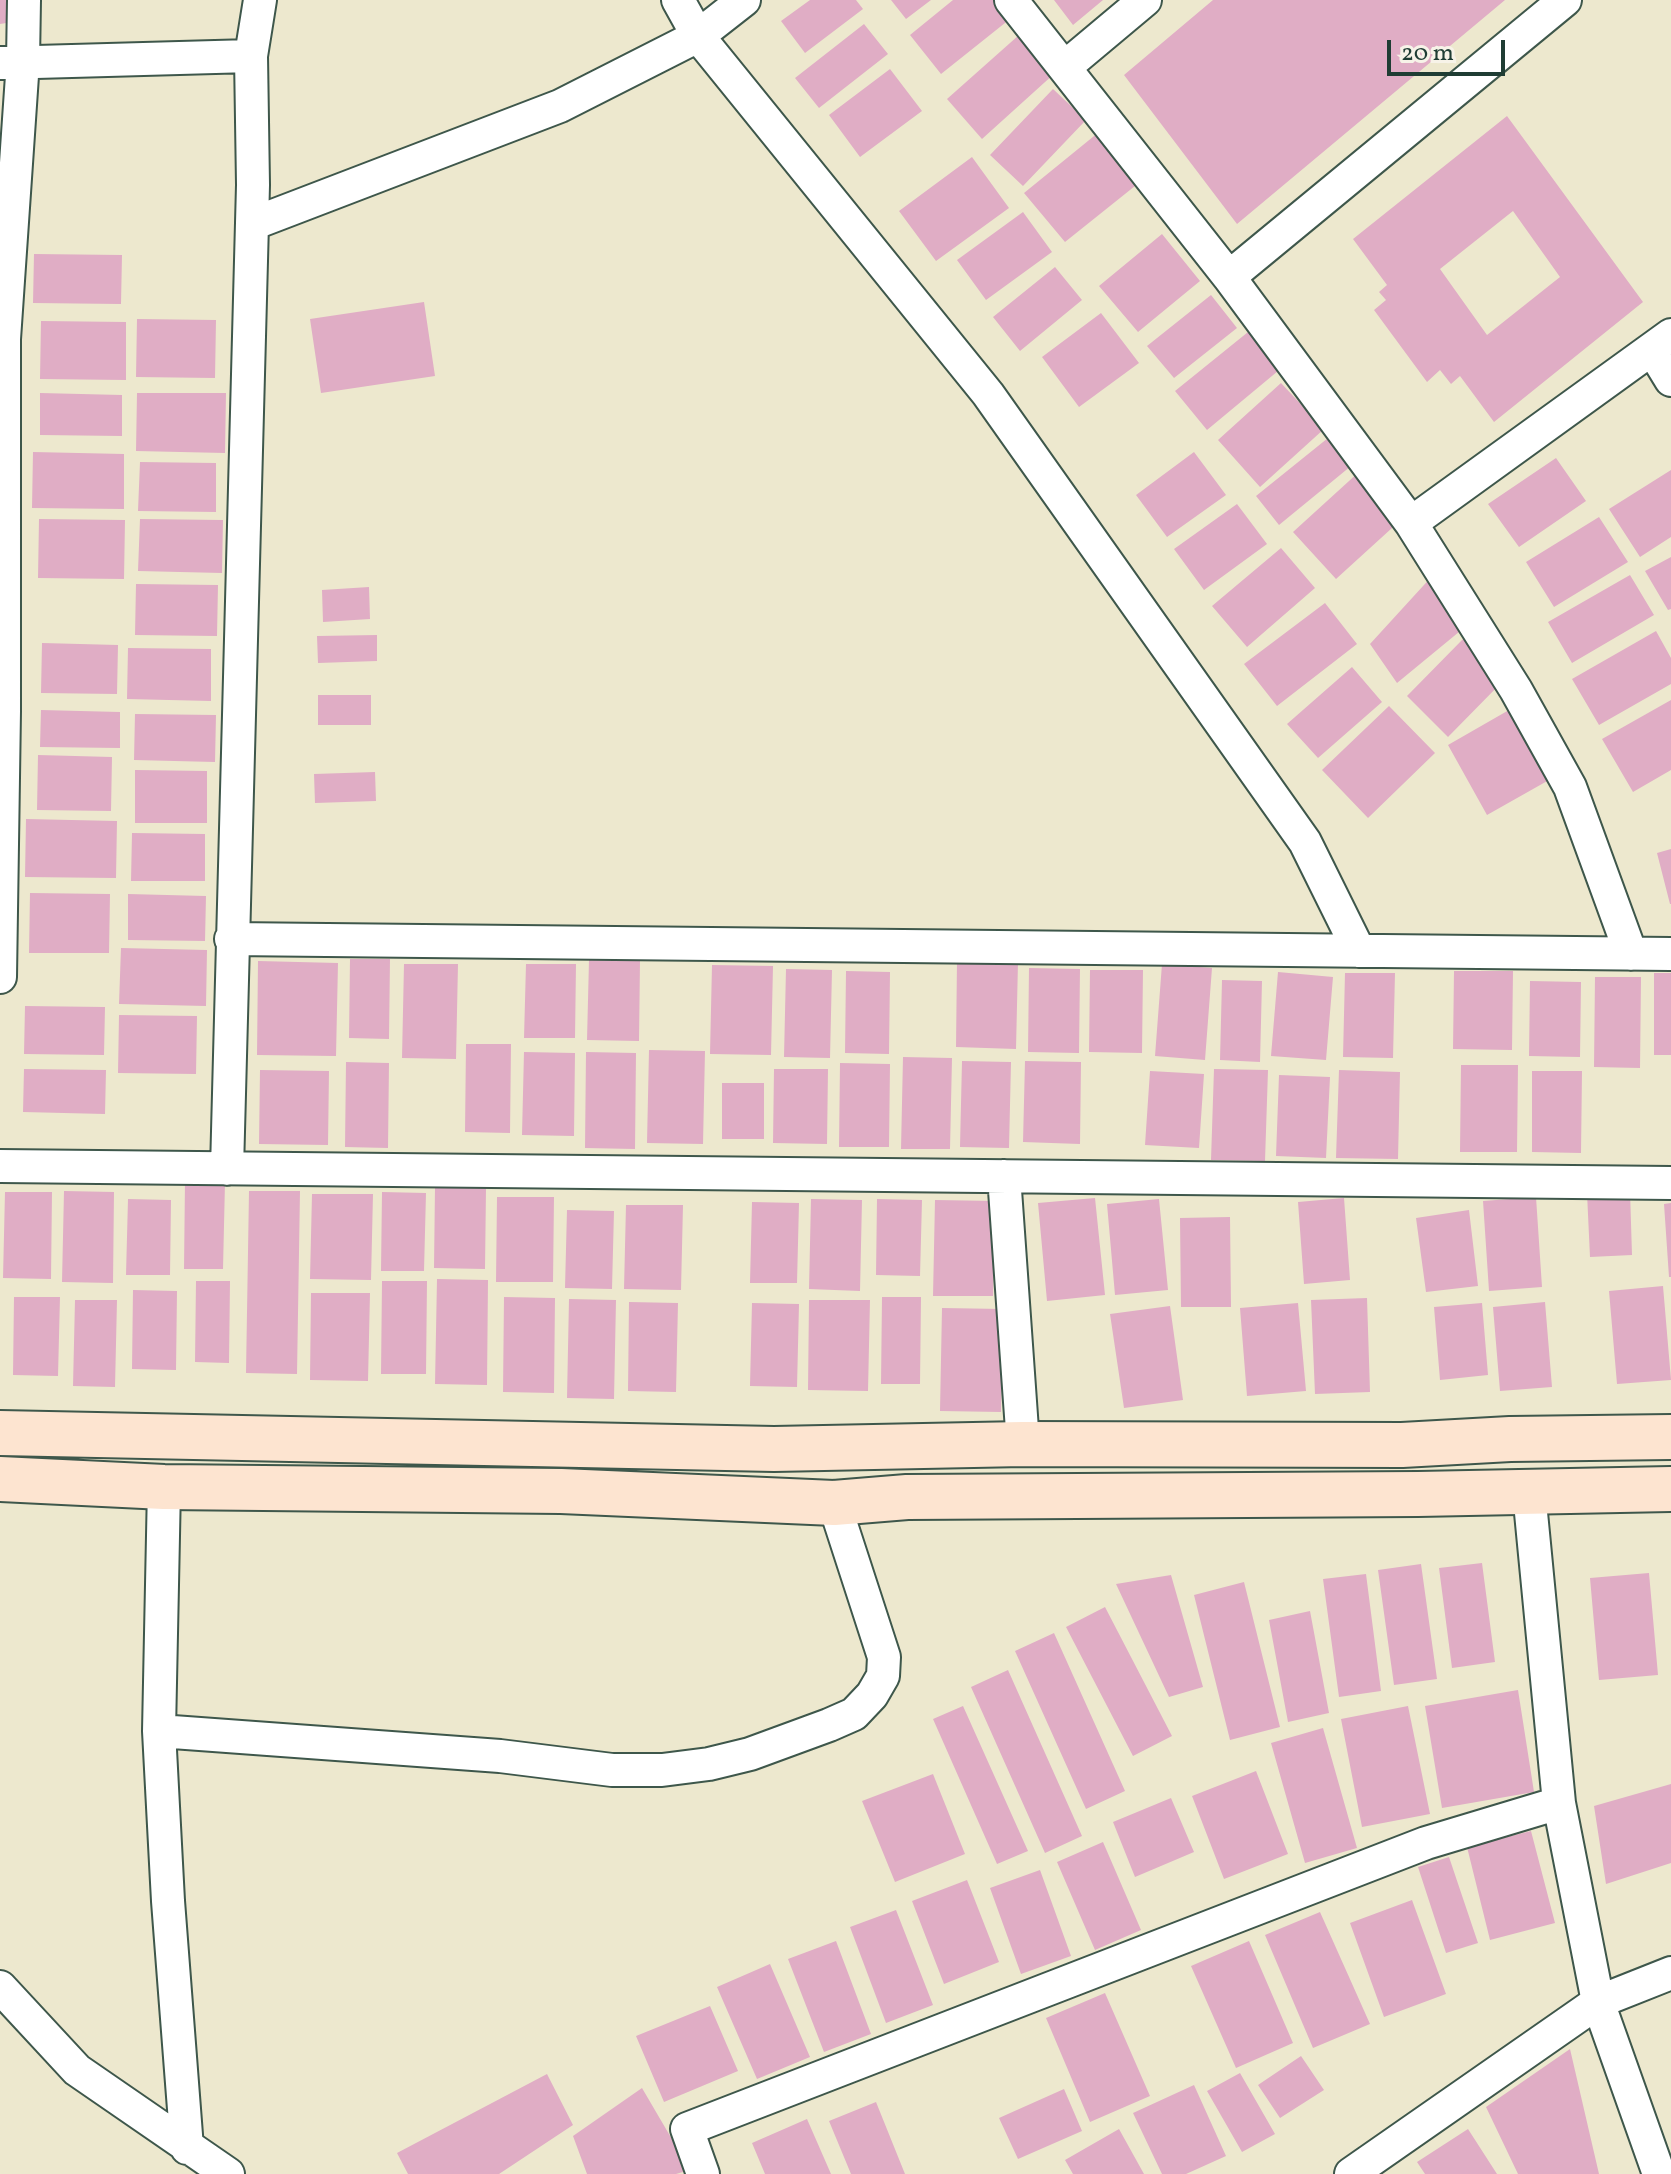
<!DOCTYPE html>
<html>
<head>
<meta charset="utf-8">
<style>
	body { margin:0 }
	#map { position:relative; width:1671px; height:2174px; overflow:hidden; background:#ede8ce; font-family:Vollkorn,serif }
	canvas { display:block }
	.scale { position:absolute; left:1387px; top:40px; width:118px; height:36px; box-sizing:border-box; border:4px solid #1f3d34; border-top:0; padding-left:10px; font-size:24px; line-height:28px; white-space:nowrap; color:#1f3d34; -webkit-text-stroke:6px #f7f3e8; paint-order:stroke }
</style>
</head>
<body>
<div id="map">
<canvas width="1671" height="2174"></canvas>
<div class="scale">20 m</div>
</div>
<script>
const context = document.querySelector('canvas').getContext('2d');
context.lineJoin = 'round';
function fillPath(path, color) { context.fillStyle = color; context.fill(path, 'evenodd'); }
const toPath = rows => new Path2D(rows.map(r => 'M' + r).join(''));
function strokePath(path, color, width, dash) { context.strokeStyle = color; context.lineWidth = width; context.lineCap = dash ? 'butt' : 'round'; context.setLineDash(dash || []); context.stroke(path); }
const building = toPath([
	[0,0,10,0,13,22,0,24],
	[810,0,856,0,863,9,805,53,781,21],
	[891,0,931,0,906,19],
	[953,0,994,0,1010,19,941,74,910,35],
	[1054,0,1103,0,1073,25],
	[1213,0,1505,0,1237,224,1124,75],
	[864,24,888,54,819,108,795,78],
	[1019,35,1055,73,982,139,947,99],
	[890,69,922,111,860,157,829,115],
	[1053,89,1086,120,1023,186,990,155],
	[1507,116,1643,302,1494,422,1460,376,1451,384,1440,370,1427,382,1374,310,1386,300,1379,292,1387,285,1353,239],
	[1513,211,1560,277,1487,335,1440,269],
	[1099,132,1140,182,1065,242,1024,193],
	[972,157,1009,208,936,261,899,211],
	[1023,212,1052,252,986,300,957,260],
	[1162,234,1200,281,1138,332,1099,286],
	[34,254,122,255,121,304,33,303],
	[1055,267,1082,300,1020,351,993,317],
	[1211,295,1237,328,1174,378,1147,346],
	[424,302,435,376,321,393,310,319],
	[1101,313,1139,363,1079,407,1042,357],
	[137,319,216,320,215,378,136,377],
	[41,321,126,322,126,380,40,379],
	[1253,328,1284,366,1207,430,1175,391],
	[1281,383,1324,429,1260,487,1218,440],
	[40,393,122,395,122,436,40,435],
	[137,393,226,393,225,453,136,451],
	[1328,438,1351,466,1279,525,1256,496],
	[33,452,124,454,124,509,32,508],
	[1194,452,1226,495,1167,537,1136,495],
	[1556,458,1586,501,1519,547,1488,504],
	[140,462,216,463,216,512,138,511],
	[1671,470,1671,537,1640,557,1609,509],
	[1360,471,1403,518,1336,579,1293,532],
	[1237,504,1267,544,1204,590,1174,549],
	[1599,517,1628,562,1554,607,1526,562],
	[39,519,125,520,124,579,38,578],
	[140,519,223,520,222,573,138,571],
	[1281,548,1315,588,1247,647,1212,606],
	[1671,557,1671,609,1668,610,1645,571],
	[1434,574,1465,627,1397,683,1370,644],
	[1630,575,1654,615,1572,663,1548,622],
	[136,584,218,585,217,636,135,635],
	[369,587,370,619,323,622,322,590],
	[1325,603,1357,644,1277,706,1244,664],
	[1656,631,1671,658,1671,684,1599,725,1572,679],
	[377,635,377,661,318,663,317,636],
	[1464,638,1505,679,1448,737,1407,696],
	[42,643,118,645,117,694,41,693],
	[128,648,211,649,211,701,127,699],
	[1352,667,1382,702,1318,758,1287,724],
	[318,695,371,695,371,725,318,725],
	[1671,700,1671,770,1633,792,1602,739],
	[1389,706,1435,753,1368,818,1322,770],
	[41,710,120,712,120,748,40,747],
	[1509,710,1549,780,1487,815,1448,745],
	[135,714,216,715,215,762,134,760],
	[38,755,112,757,111,811,37,810],
	[135,770,207,771,207,823,135,823],
	[375,772,376,801,315,803,314,774],
	[26,819,117,821,116,878,25,877],
	[132,833,205,834,205,881,131,881],
	[1671,849,1671,904,1670,904,1657,853],
	[30,893,110,894,109,953,29,953],
	[128,894,206,896,205,941,128,940],
	[121,948,207,950,206,1006,119,1004],
	[350,959,390,959,389,1039,349,1038],
	[589,960,640,961,639,1041,587,1040],
	[258,961,338,963,336,1056,257,1055],
	[957,961,1018,962,1016,1049,956,1047],
	[404,964,458,964,456,1059,402,1058],
	[526,964,576,964,575,1038,524,1038],
	[1162,964,1212,968,1205,1060,1155,1056],
	[712,965,773,966,771,1055,710,1054],
	[1029,968,1080,969,1079,1053,1028,1052],
	[786,969,832,970,830,1058,784,1057],
	[1090,970,1143,970,1142,1053,1089,1052],
	[846,971,890,972,889,1054,845,1053],
	[1454,971,1513,971,1512,1050,1453,1049],
	[1278,972,1333,977,1326,1060,1271,1056],
	[1345,973,1395,973,1393,1058,1343,1057],
	[1654,973,1671,973,1671,1055,1654,1055],
	[1595,977,1641,977,1640,1068,1594,1067],
	[1222,980,1262,981,1260,1062,1220,1060],
	[1530,981,1581,982,1580,1057,1529,1056],
	[25,1006,105,1007,104,1055,24,1054],
	[119,1015,197,1016,196,1074,118,1073],
	[466,1044,511,1044,510,1133,465,1132],
	[649,1050,705,1051,703,1144,647,1143],
	[524,1052,575,1053,574,1136,522,1135],
	[586,1052,636,1053,635,1149,585,1148],
	[903,1057,952,1058,950,1149,901,1149],
	[962,1061,1011,1062,1009,1148,960,1147],
	[1025,1061,1081,1062,1080,1144,1023,1142],
	[346,1062,389,1063,388,1148,345,1147],
	[840,1063,890,1064,889,1147,839,1147],
	[1461,1065,1518,1065,1517,1152,1460,1152],
	[24,1069,106,1070,105,1114,23,1112],
	[774,1069,828,1069,827,1144,773,1143],
	[1214,1069,1268,1070,1265,1161,1211,1160],
	[260,1070,329,1071,328,1145,259,1144],
	[1339,1070,1400,1072,1398,1159,1336,1158],
	[1150,1071,1204,1074,1199,1148,1145,1145],
	[1532,1071,1582,1071,1581,1153,1532,1152],
	[1279,1075,1330,1077,1326,1158,1276,1156],
	[722,1083,764,1083,764,1139,722,1139],
	[185,1181,225,1182,223,1269,184,1269],
	[435,1187,486,1188,485,1269,434,1268],
	[64,1191,114,1192,113,1283,62,1282],
	[249,1191,300,1191,297,1374,246,1373],
	[1630,1191,1632,1255,1590,1257,1587,1193],
	[5,1192,52,1192,51,1279,3,1278],
	[382,1192,426,1193,424,1271,381,1271],
	[312,1194,373,1194,371,1280,310,1279],
	[497,1197,554,1197,553,1282,496,1282],
	[1536,1197,1542,1287,1489,1291,1483,1201],
	[1095,1198,1105,1295,1047,1301,1038,1203],
	[1344,1198,1350,1280,1304,1284,1298,1202],
	[128,1199,171,1200,170,1275,126,1275],
	[811,1199,862,1200,860,1291,809,1289],
	[877,1199,922,1200,920,1276,876,1275],
	[1159,1199,1168,1290,1115,1295,1107,1204],
	[935,1200,995,1201,993,1296,933,1296],
	[752,1202,799,1203,797,1283,750,1283],
	[1671,1203,1671,1277,1669,1277,1664,1204],
	[626,1205,683,1205,681,1290,624,1289],
	[567,1210,614,1211,612,1289,565,1288],
	[1469,1210,1478,1286,1426,1292,1416,1218],
	[1230,1217,1231,1307,1181,1307,1180,1218],
	[437,1279,488,1280,487,1385,435,1384],
	[196,1281,230,1281,229,1363,195,1362],
	[382,1281,427,1281,426,1374,381,1374],
	[1663,1286,1671,1380,1617,1384,1609,1291],
	[133,1290,177,1291,176,1370,132,1369],
	[311,1293,370,1293,368,1381,310,1380],
	[14,1297,60,1297,58,1376,13,1375],
	[504,1297,555,1298,554,1393,503,1392],
	[882,1297,921,1297,920,1384,881,1384],
	[1367,1298,1370,1392,1315,1394,1311,1300],
	[569,1299,616,1300,614,1399,567,1398],
	[75,1300,117,1300,115,1387,73,1386],
	[809,1300,870,1300,868,1391,808,1390],
	[629,1302,678,1303,676,1392,628,1391],
	[1545,1302,1552,1387,1500,1391,1493,1307],
	[752,1303,799,1304,797,1387,750,1386],
	[1298,1303,1306,1391,1247,1396,1240,1308],
	[1482,1303,1488,1375,1440,1380,1434,1307],
	[1170,1306,1183,1400,1124,1408,1110,1314],
	[942,1308,1003,1309,1001,1412,940,1411],
	[1482,1563,1495,1662,1452,1668,1439,1568],
	[1421,1564,1437,1679,1394,1685,1378,1570],
	[1649,1573,1658,1675,1599,1680,1590,1578],
	[1366,1574,1381,1691,1339,1697,1323,1579],
	[1171,1575,1203,1687,1169,1697,1116,1584],
	[1244,1582,1280,1727,1230,1740,1194,1595],
	[1105,1607,1172,1736,1133,1756,1066,1627],
	[1310,1611,1329,1713,1288,1722,1269,1620],
	[1054,1633,1125,1791,1086,1809,1015,1651],
	[1008,1670,1082,1836,1045,1853,971,1687],
	[1518,1690,1534,1792,1442,1808,1425,1706],
	[963,1706,1028,1851,997,1864,933,1719],
	[1408,1706,1430,1814,1362,1827,1341,1719],
	[1323,1728,1357,1848,1305,1863,1271,1743],
	[1256,1771,1288,1854,1224,1879,1192,1796],
	[933,1774,965,1854,895,1882,862,1801],
	[1671,1784,1671,1863,1606,1884,1594,1806],
	[1171,1798,1194,1852,1135,1877,1113,1822],
	[1531,1831,1555,1923,1490,1940,1467,1847],
	[1103,1842,1141,1930,1095,1950,1057,1862],
	[1449,1857,1478,1943,1446,1953,1418,1867],
	[1040,1870,1071,1956,1021,1974,990,1888],
	[967,1880,999,1962,944,1984,912,1901],
	[1412,1900,1446,1994,1384,2017,1350,1923],
	[896,1910,933,2005,886,2023,850,1927],
	[1320,1912,1370,2024,1313,2048,1265,1935],
	[836,1941,871,2034,824,2052,788,1959],
	[1249,1941,1293,2043,1236,2068,1191,1966],
	[770,1964,810,2057,757,2079,717,1987],
	[1105,1993,1150,2096,1090,2122,1046,2018],
	[710,2006,738,2071,664,2102,636,2036],
	[1570,2049,1599,2174,1518,2174,1486,2107],
	[1301,2056,1324,2090,1280,2118,1258,2085],
	[1240,2073,1275,2134,1242,2152,1207,2091],
	[547,2074,573,2125,499,2174,408,2174,397,2153],
	[1194,2085,1226,2156,1186,2174,1162,2174,1133,2113],
	[642,2088,690,2170,676,2174,587,2174,573,2136],
	[1064,2089,1082,2131,1018,2159,999,2118],
	[876,2102,905,2174,851,2174,829,2121],
	[807,2119,831,2174,765,2174,752,2143],
	[1119,2129,1144,2174,1073,2174,1065,2160],
	[1468,2129,1497,2174,1425,2174,1417,2162]
]);
const street = toPath([
	[678,0,698,36,744,0],
	[1011,0,1229,277,1411,523],
	[0,63,251,56],
	[1065,67,1145,0],
	[252,224,560,106,698,36,988,394,1305,842,1359,951],
	[1229,277,1565,0],
	[1652,349,1671,380],
	[231,939,1671,954],
	[1631,954,1570,787,1516,690,1411,523,1671,335],
	[0,977,4,711,4,339,23,61,24,0],
	[0,1166,1671,1183],
	[227,1169,253,185,251,56,260,0],
	[1004,1176,1023,1444],
	[164,1487,159,1731,168,1901,187,2148],
	[159,1731,500,1756,612,1770,662,1770,709,1764,750,1754,829,1725,854,1714,872,1695,883,1676,884,1657,834,1503],
	[0,1987,77,2070,228,2174],
	[703,2174,687,2129,1426,1843,1559,1803,1529,1492],
	[1351,2174,1598,2002,1559,1803],
	[1659,2174,1598,2002,1671,1973]
]);
const secondary = toPath([
	[0,1433,774,1449,1023,1444,1402,1445,1510,1439,1671,1437],
	[0,1479,164,1487,561,1491,834,1503,907,1497,1418,1494,1671,1489]
]);
fillPath(building, '#e0adc5');
strokePath(street, '#3e574b', 36);
strokePath(secondary, '#3e574b', 48);
strokePath(street, '#fff', 32);
strokePath(secondary, '#fde4d0', 44);
</script>
</body>
</html>
